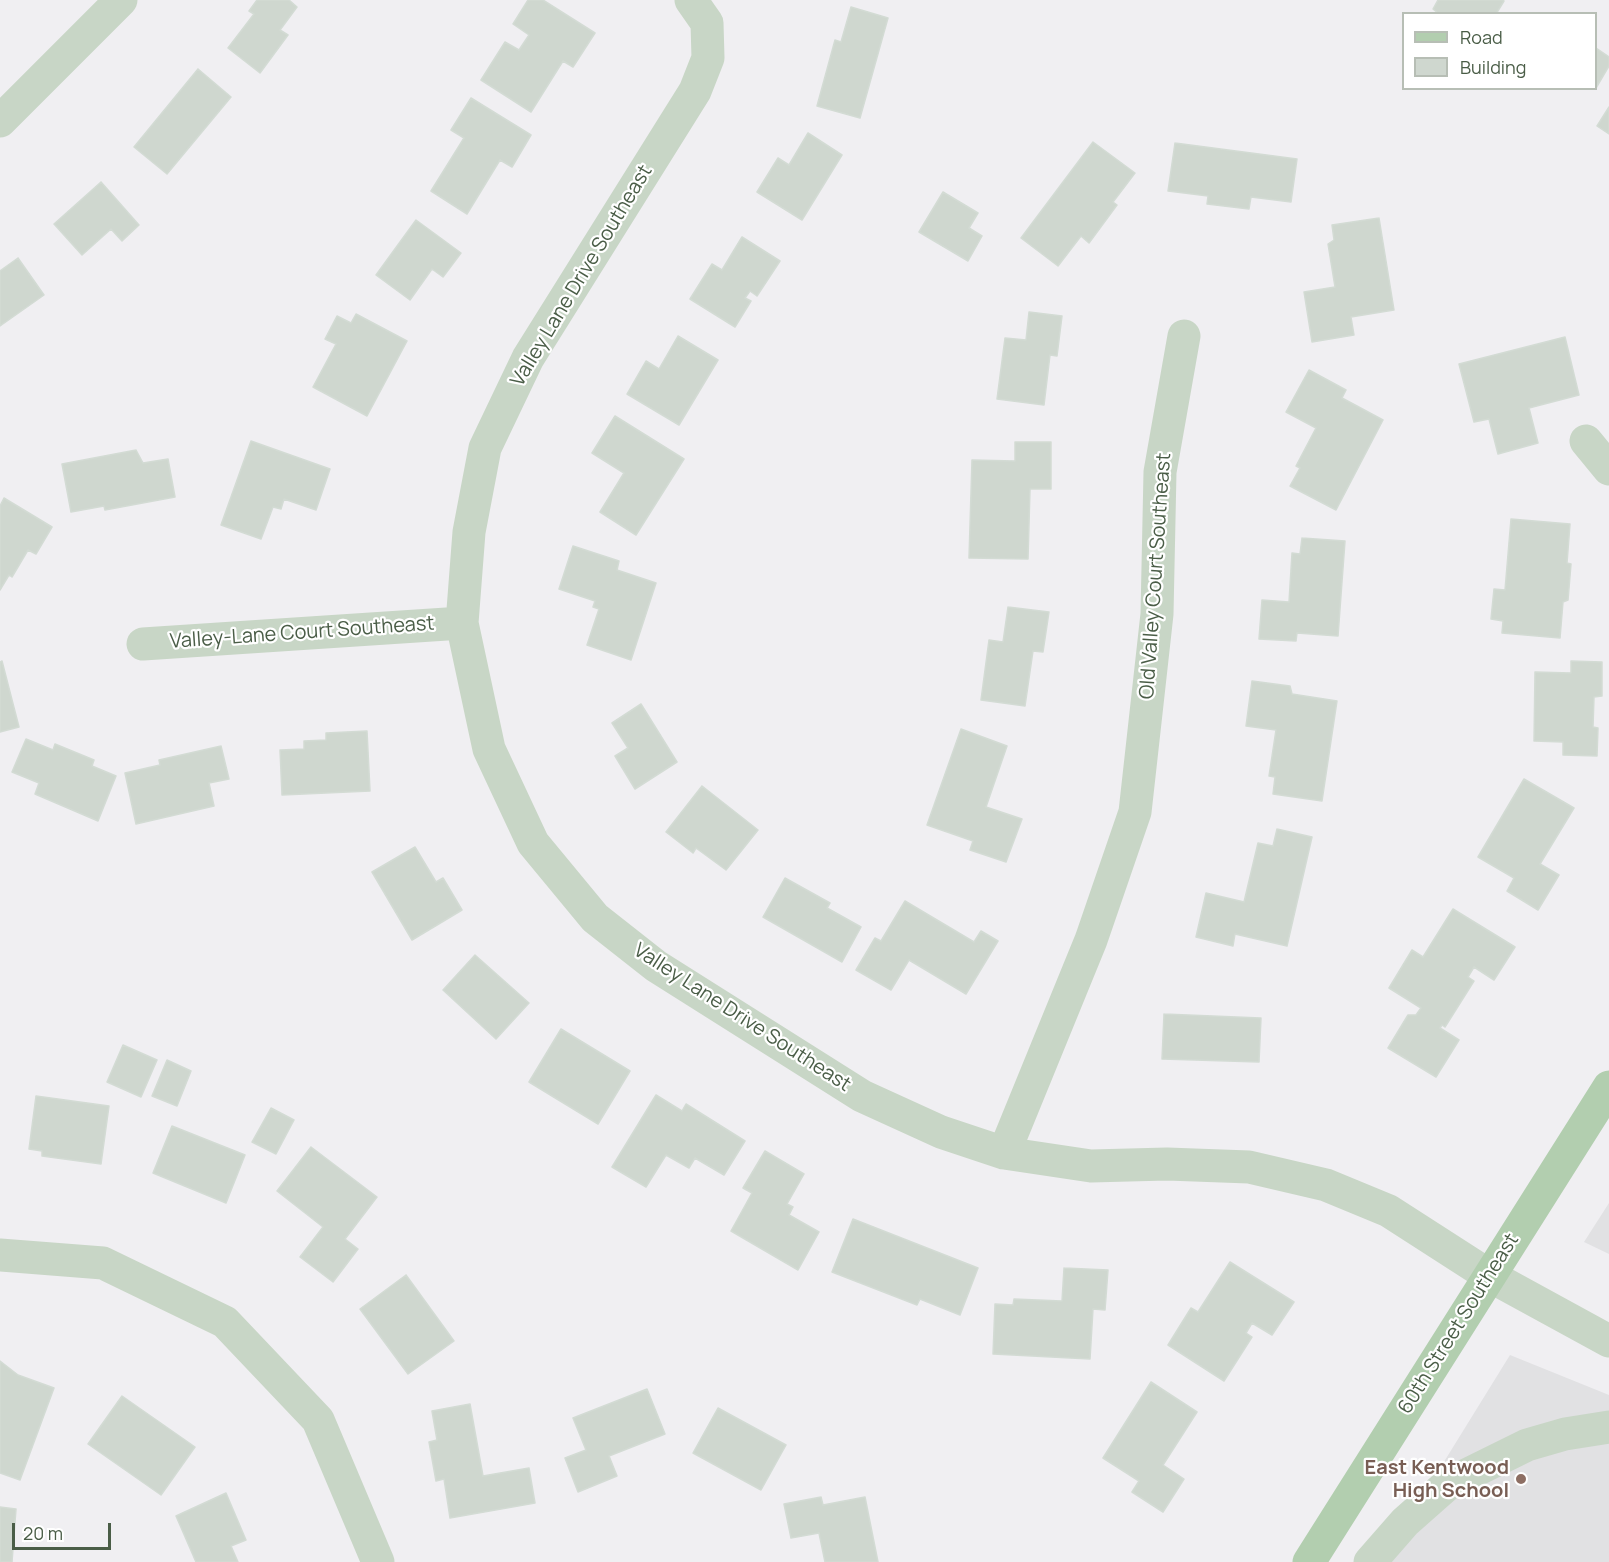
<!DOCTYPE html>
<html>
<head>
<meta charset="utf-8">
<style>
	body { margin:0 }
	#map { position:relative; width:1609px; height:1562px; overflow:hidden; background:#f0eff2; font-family:Manrope,sans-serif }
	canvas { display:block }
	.legend { position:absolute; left:1402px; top:12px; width:195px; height:78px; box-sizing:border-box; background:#fff; border:2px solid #b7beb5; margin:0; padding:8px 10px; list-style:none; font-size:18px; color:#4a5d47 }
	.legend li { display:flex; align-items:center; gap:12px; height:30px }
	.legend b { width:30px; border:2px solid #b7beb5 }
	.scale { position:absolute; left:12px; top:1523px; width:99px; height:27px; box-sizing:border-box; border:3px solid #4a5d47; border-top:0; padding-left:8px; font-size:18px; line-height:21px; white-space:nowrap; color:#4a5d47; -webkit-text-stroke:4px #fff; paint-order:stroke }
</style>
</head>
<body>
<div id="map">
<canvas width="1609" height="1562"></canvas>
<ul class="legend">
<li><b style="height:8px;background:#b2ceaf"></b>Road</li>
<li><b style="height:16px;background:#cfd7cf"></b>Building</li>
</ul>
<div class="scale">20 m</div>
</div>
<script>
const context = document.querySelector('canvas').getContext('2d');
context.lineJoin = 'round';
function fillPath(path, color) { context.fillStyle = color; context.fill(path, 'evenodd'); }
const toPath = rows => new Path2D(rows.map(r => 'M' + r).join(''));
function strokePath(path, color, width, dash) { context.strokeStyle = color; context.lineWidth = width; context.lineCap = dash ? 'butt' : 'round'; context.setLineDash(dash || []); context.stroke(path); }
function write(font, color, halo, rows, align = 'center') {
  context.font = font + ' Manrope,sans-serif'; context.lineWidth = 4.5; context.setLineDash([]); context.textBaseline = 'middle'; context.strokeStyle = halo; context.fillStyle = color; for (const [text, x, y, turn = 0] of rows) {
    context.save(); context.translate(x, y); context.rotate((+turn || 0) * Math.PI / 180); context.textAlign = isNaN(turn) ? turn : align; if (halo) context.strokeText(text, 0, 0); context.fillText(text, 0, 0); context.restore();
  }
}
const education = toPath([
	[1609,1203,1609,1254,1584,1242],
	[1510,1355,1609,1395,1609,1562,1382,1562]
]);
const building = toPath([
	[257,0,289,0,297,7,280,30,288,35,260,73,228,48,254,14,249,11,257,0],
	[528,0,543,0,595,33,573,67,563,61,531,112,481,80,505,42,519,50,529,35,513,24,528,0],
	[1438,0,1503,0,1504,1,1496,14,1439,14,1433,9,1438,0],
	[851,7,888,18,860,118,817,106,835,40,841,42,851,7],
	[1596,48,1609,57,1609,66,1596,88,1596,48],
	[198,69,231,97,167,174,134,147,198,69],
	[471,98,531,135,512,167,500,160,467,214,431,191,464,138,451,130,471,98],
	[1609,107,1609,134,1597,126,1609,107],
	[808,133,842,155,802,220,757,192,778,158,789,165,808,133],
	[1093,142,1135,173,1113,202,1117,205,1089,243,1081,236,1058,266,1021,238,1093,142],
	[1175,143,1297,159,1291,202,1251,197,1249,209,1207,204,1208,196,1168,191,1175,143],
	[101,182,139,225,122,241,111,229,82,255,54,224,101,182],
	[943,192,978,213,969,228,982,236,968,261,919,232,943,192],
	[1379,218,1394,310,1351,317,1354,335,1312,342,1304,292,1335,287,1328,244,1334,240,1332,225,1379,218],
	[416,220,461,253,443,277,432,269,410,300,376,275,416,220],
	[742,237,780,261,757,296,750,291,745,298,751,301,735,327,690,299,712,264,722,270,742,237],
	[18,258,44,295,0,326,0,271,18,258],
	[1029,312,1062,316,1057,356,1050,355,1044,405,997,399,1005,338,1026,340,1029,312],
	[356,314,407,341,367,416,313,387,336,344,325,339,337,316,351,323,356,314],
	[678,336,718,360,679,425,627,394,646,361,659,369,678,336],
	[1565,337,1579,395,1529,408,1538,443,1498,454,1489,419,1474,422,1459,364,1565,337],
	[1309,370,1346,390,1342,398,1383,420,1336,510,1290,486,1300,468,1296,466,1316,428,1286,412,1309,370],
	[615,416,684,459,636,535,600,512,624,473,592,453,615,416],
	[251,441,330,469,316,510,284,499,281,509,273,507,261,539,221,525,251,441],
	[1015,442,1051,442,1051,489,1030,489,1028,559,969,558,972,460,1015,461,1015,442],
	[136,450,143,463,168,459,175,497,105,510,104,506,71,512,62,464,136,450],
	[4,498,52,527,36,554,28,550,12,577,9,575,0,590,0,506,4,498],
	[1511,519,1570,524,1567,563,1571,564,1568,600,1563,602,1560,638,1502,633,1503,621,1491,619,1494,589,1505,590,1511,519],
	[1302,538,1345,541,1338,636,1297,633,1296,641,1259,639,1262,600,1289,602,1292,553,1300,554,1302,538],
	[573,546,619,561,617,570,656,583,631,660,587,645,599,609,593,607,595,601,559,589,573,546],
	[1008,607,1049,612,1043,652,1033,651,1025,706,981,700,989,640,1003,642,1008,607],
	[2,661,19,727,0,732,0,662,2,661],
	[1571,661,1602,662,1602,696,1594,697,1593,727,1598,728,1597,756,1563,755,1563,742,1534,741,1535,672,1571,673,1571,661],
	[1252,681,1290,686,1292,694,1337,701,1322,801,1273,794,1275,777,1269,776,1276,730,1246,726,1252,681],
	[641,704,677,762,635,789,615,756,628,748,612,723,641,704],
	[961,729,1007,746,986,807,1022,819,1006,862,970,850,973,841,927,825,961,729],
	[367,731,370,791,282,795,280,750,304,749,304,741,326,740,326,733,367,731],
	[26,739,53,750,55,744,94,760,92,766,116,776,98,821,35,794,39,783,12,772,26,739],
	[221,746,229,779,209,783,214,806,136,824,125,773,160,765,159,760,221,746],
	[1524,779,1574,808,1540,864,1559,875,1538,910,1507,891,1514,878,1478,857,1524,779],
	[702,786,758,830,726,870,696,848,693,853,666,832,702,786],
	[1277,829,1312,837,1287,946,1235,934,1233,946,1196,937,1206,893,1244,902,1258,843,1273,846,1277,829],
	[415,847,436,882,443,878,462,910,412,940,372,872,415,847],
	[785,878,830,903,827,908,861,927,842,962,763,917,785,878],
	[905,901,974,942,981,931,998,941,966,994,909,960,891,990,856,970,875,938,881,941,905,901],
	[1453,909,1515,947,1494,980,1474,967,1468,977,1474,981,1445,1027,1442,1025,1440,1028,1459,1040,1436,1077,1388,1048,1408,1015,1416,1015,1421,1008,1389,988,1412,950,1423,957,1453,909],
	[475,955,529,1003,496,1039,443,990,475,955],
	[1164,1014,1261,1018,1259,1062,1162,1059,1164,1014],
	[561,1029,630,1071,598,1124,529,1082,561,1029],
	[123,1045,157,1060,141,1097,107,1082,123,1045],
	[167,1060,191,1071,177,1106,152,1096,167,1060],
	[656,1095,682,1111,686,1104,745,1141,724,1175,695,1158,689,1168,666,1155,646,1187,612,1167,656,1095],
	[36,1096,109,1106,101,1164,42,1156,42,1151,29,1149,36,1096],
	[271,1108,294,1120,276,1154,252,1142,271,1108],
	[172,1126,245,1155,226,1203,153,1173,172,1126],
	[311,1147,377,1197,345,1239,358,1249,333,1282,300,1257,323,1227,277,1191,311,1147],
	[765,1151,804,1174,787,1204,793,1207,789,1215,819,1232,798,1270,731,1231,752,1193,743,1188,765,1151],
	[853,1219,978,1268,960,1315,920,1299,917,1305,832,1272,853,1219],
	[1230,1262,1294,1302,1272,1335,1252,1323,1246,1333,1252,1337,1224,1381,1168,1345,1191,1308,1198,1312,1230,1262],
	[1064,1268,1108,1270,1105,1310,1093,1309,1090,1359,993,1354,995,1304,1013,1305,1014,1299,1062,1301,1064,1268],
	[406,1275,454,1341,408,1374,360,1309,406,1275],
	[0,1361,18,1375,54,1388,20,1480,0,1473,0,1361],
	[1151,1382,1197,1412,1163,1465,1184,1479,1163,1512,1132,1492,1139,1481,1103,1458,1151,1382],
	[647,1389,665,1434,609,1456,617,1476,578,1492,565,1458,586,1450,573,1418,647,1389],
	[122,1396,195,1447,161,1495,88,1444,122,1396],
	[470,1404,483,1476,529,1468,535,1503,450,1518,444,1479,436,1481,429,1442,437,1440,432,1411,470,1404],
	[718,1408,786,1445,761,1490,693,1453,718,1408],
	[226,1493,246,1540,231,1546,238,1562,196,1562,176,1516,226,1493],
	[821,1497,823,1505,865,1497,878,1562,825,1562,819,1533,791,1538,784,1504,821,1497],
	[0,1507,16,1509,12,1562,0,1562,0,1507]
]);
const minor = toPath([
	[691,0,707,23,708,58,695,91,528,358,485,448,469,532,462,623,489,749,533,843,595,918,656,966,862,1096,941,1132,1004,1153,1091,1166,1167,1164,1249,1167,1326,1185,1389,1211,1490,1276,1609,1341],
	[0,121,121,0],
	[1586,441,1609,469],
	[143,644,462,623],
	[1004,1153,1091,940,1135,812,1157,614,1160,472,1184,336],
	[0,1255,103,1263,225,1322,318,1420,378,1562],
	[1370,1562,1405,1522,1448,1484,1527,1445,1565,1434,1609,1427]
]);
const major = toPath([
	[1309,1562,1609,1087]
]);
const markers = [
	[1521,1479,6,"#8d6e63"]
];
const streetNames = [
	["Valley Lane Drive Southeast",582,276,-59],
	["Old Valley Court Southeast",1156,576,-86],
	["Valley-Lane Court Southeast",302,633,-4],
	["Valley Lane Drive Southeast",742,1018,33],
	["60th Street Southeast",1459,1324,-58]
];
const educationNames = [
	["East Kentwood",1509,1468],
	["High School",1509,1491]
];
fillPath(education, '#e1e1e3');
fillPath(building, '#cfd7cf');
strokePath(building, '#d3dbd4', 1.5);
strokePath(minor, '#c8d6c6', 33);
strokePath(major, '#b2ceaf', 33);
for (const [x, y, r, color] of markers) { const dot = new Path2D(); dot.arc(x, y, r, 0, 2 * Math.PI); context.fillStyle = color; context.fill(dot); strokePath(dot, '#fff', 2); }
write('20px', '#4a5d47', '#fff', streetNames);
write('bold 20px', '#785e54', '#fff', educationNames, 'right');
</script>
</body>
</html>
